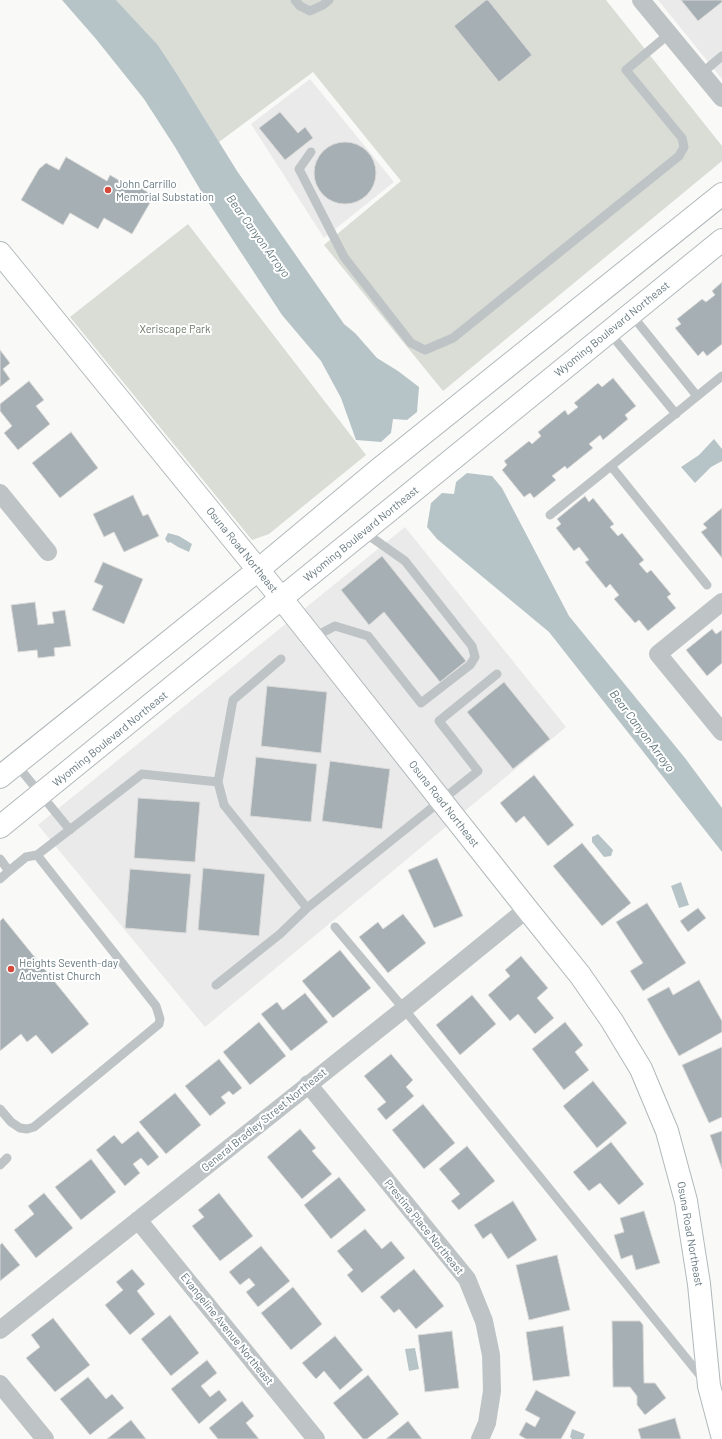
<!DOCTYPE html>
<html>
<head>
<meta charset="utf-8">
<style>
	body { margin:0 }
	canvas { display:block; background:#f9f9f7 }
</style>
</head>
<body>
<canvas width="722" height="1439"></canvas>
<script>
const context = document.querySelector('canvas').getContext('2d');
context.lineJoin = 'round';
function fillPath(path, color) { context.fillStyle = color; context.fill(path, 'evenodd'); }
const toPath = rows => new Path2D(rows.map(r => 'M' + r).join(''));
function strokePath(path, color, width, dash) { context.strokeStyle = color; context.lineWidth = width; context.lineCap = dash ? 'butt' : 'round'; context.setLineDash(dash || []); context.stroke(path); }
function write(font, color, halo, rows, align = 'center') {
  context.font = font + ' Barlow,sans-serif'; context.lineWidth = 4; context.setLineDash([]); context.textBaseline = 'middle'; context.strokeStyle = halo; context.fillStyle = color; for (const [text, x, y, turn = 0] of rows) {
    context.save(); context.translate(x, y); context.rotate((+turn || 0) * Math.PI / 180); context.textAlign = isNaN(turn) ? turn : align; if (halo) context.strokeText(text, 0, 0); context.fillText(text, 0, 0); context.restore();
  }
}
const built = toPath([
	[658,0,722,0,722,79],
	[310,79,394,182,324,238,251,124],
	[405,527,566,727,205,1027,38,825]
]);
const green = toPath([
	[116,0,606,0,722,146,722,161,443,391,324,245,401,181,313,72,219,142,177,74,158,45],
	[188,224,366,455,269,534,252,540,70,317]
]);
const water = toPath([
	[62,0,116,0,158,45,177,74,237,171,344,324,355,333,377,358,398,371,419,387,417,412,407,420,393,419,391,433,381,442,356,440,341,398,321,361,282,315,204,196,175,147,144,99,96,39],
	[714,439,722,449,722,461,711,467,695,483,681,467,699,455],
	[467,473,492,476,502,488,569,616,685,758,722,808,722,852,549,632,437,539,427,527,431,503,442,493,454,494,456,482],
	[168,533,179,536,192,544,189,552,178,547,170,542,168,543,165,539],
	[598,834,613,850,611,856,604,857,592,842,592,837],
	[681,882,689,905,679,908,671,886],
	[415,1348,419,1369,409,1371,405,1349],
	[572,1429,585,1434,583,1439,572,1439,570,1437]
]);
const building = toPath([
	[486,0,488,0,532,55,499,82,454,26,486,0],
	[681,0,722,0,722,2,698,21,681,0],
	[280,112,298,133,305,127,313,138,285,160,259,128,280,112],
	'314 173a31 31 0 1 1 62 0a31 31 0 1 1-62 0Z',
	[66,157,107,181,110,175,132,188,134,184,154,196,132,234,104,218,98,229,70,213,63,225,21,200,39,169,46,163,59,170,66,157],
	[722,282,722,344,707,356,703,351,698,356,675,328,681,324,677,319,702,299,706,302,715,295,712,291,722,282],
	[0,350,10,363,3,369,10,379,0,387,0,350],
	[613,378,636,406,625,415,628,419,603,440,600,435,589,444,593,448,567,469,565,466,552,476,556,480,534,498,530,493,524,497,502,470,507,465,504,461,529,441,532,444,541,436,538,432,565,410,568,415,578,407,574,403,598,383,602,387,613,378],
	[29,381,44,400,36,406,50,424,18,450,4,433,12,426,0,411,0,404,29,381],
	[71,432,98,468,60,498,32,463,71,432],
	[133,495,143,516,148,514,159,536,124,552,114,532,104,537,93,514,133,495],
	[585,496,589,502,593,498,614,524,610,527,618,536,622,533,644,560,639,564,647,573,651,570,671,594,667,597,676,608,648,631,639,620,635,623,614,599,619,595,610,584,606,588,585,562,589,560,579,547,574,551,556,528,561,524,557,519,585,496],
	[722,508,722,558,701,532,707,528,703,524,722,508],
	[382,556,466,661,440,682,384,612,369,625,341,590,382,556],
	[103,562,143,579,124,624,92,610,103,586,94,582,103,562],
	[35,602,38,625,54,623,52,612,65,610,71,646,54,648,55,656,38,658,37,650,18,652,11,605,35,602],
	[712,629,716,634,722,630,722,663,707,676,686,650,712,629],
	[504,682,550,739,513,769,467,712,504,682],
	[267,686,327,692,321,753,261,746,267,686],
	[256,757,317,764,311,822,250,816,256,757],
	[330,761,390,769,382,829,322,821,330,761],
	[534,775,574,825,548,846,524,816,516,823,500,803,534,775],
	[138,798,200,802,195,862,134,858,138,798],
	[582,843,631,903,602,926,553,866,582,843],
	[437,858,463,916,434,928,408,870,437,858],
	[203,868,265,874,259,936,198,930,203,868],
	[130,869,191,874,186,933,125,928,130,869],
	[647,903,686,963,643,991,630,971,643,963,616,922,647,903],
	[698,908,706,918,688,932,680,921,698,908],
	[403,914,426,943,388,973,359,937,378,922,383,929,403,914],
	[3,918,89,1024,52,1054,36,1035,27,1042,21,1034,0,1051,0,921,3,918],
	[340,950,371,988,333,1018,302,981,340,950],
	[521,956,548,988,537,998,554,1018,535,1034,518,1014,510,1021,488,995,510,976,505,970,521,956],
	[699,980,722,1021,722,1032,679,1056,647,999,669,987,673,995,699,980],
	[305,993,328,1022,291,1051,261,1014,277,1002,283,1010,305,993],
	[472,995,496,1024,460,1055,436,1025,472,995],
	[259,1022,286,1056,250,1085,223,1052,259,1022],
	[565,1022,583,1045,575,1052,589,1070,564,1090,532,1049,565,1022],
	[722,1047,722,1117,709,1123,682,1065,722,1047],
	[391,1054,413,1080,406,1087,414,1096,386,1120,377,1109,386,1102,364,1076,391,1054],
	[219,1059,242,1088,233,1095,229,1091,221,1097,226,1103,210,1116,185,1086,219,1059],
	[593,1081,627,1123,597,1148,563,1106,593,1081],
	[175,1093,201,1125,166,1154,139,1122,175,1093],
	[423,1104,455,1143,424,1169,392,1130,423,1104],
	[300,1129,316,1148,312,1151,332,1174,302,1199,267,1157,300,1129],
	[138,1131,159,1157,148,1166,141,1158,133,1164,140,1173,125,1186,96,1150,114,1135,122,1144,138,1131],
	[722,1131,722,1169,710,1135,722,1131],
	[611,1142,644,1184,619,1205,600,1183,589,1191,573,1172,611,1142],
	[467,1146,495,1181,459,1210,451,1201,460,1194,439,1169,467,1146],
	[91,1159,116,1192,81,1220,55,1187,91,1159],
	[339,1177,366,1210,331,1239,304,1205,339,1177],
	[44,1193,73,1228,36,1258,14,1230,34,1214,28,1206,44,1193],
	[219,1193,253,1236,220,1261,192,1226,204,1217,198,1210,219,1193],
	[513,1201,537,1240,508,1259,491,1233,483,1239,474,1225,513,1201],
	[644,1211,660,1263,636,1270,632,1255,621,1259,614,1235,624,1232,620,1218,644,1211],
	[365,1229,382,1249,391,1241,405,1258,362,1293,347,1275,353,1270,337,1251,365,1229],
	[2,1243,20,1265,0,1281,0,1245,2,1243],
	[261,1246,290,1281,258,1307,246,1292,255,1285,249,1278,240,1285,229,1272,261,1246],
	[557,1255,570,1310,529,1320,516,1265,557,1255],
	[132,1269,145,1284,137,1291,155,1314,130,1335,105,1305,123,1290,116,1282,132,1269],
	[414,1269,444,1306,416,1329,399,1309,394,1313,380,1297,414,1269],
	[293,1287,322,1324,291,1350,261,1313,293,1287],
	[170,1315,199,1353,171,1376,141,1339,170,1315],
	[53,1318,90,1365,55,1392,26,1358,40,1347,31,1335,53,1318],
	[612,1321,640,1321,643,1325,644,1383,655,1383,666,1398,645,1415,637,1405,637,1396,630,1387,613,1387,612,1321],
	[563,1326,570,1376,533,1381,526,1332,563,1326],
	[452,1331,459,1388,425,1392,418,1335,452,1331],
	[335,1336,363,1370,340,1390,324,1371,316,1379,302,1363,335,1336],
	[207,1360,217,1373,201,1386,210,1397,219,1390,227,1400,199,1424,171,1389,207,1360],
	[368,1375,399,1414,367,1439,363,1439,333,1403,368,1375],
	[88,1377,106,1399,112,1394,124,1408,90,1435,60,1399,88,1377],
	[536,1390,576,1412,561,1439,526,1439,519,1435,526,1422,535,1427,540,1418,525,1410,536,1390],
	[242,1401,254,1416,246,1423,259,1439,218,1439,209,1428,242,1401],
	[675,1418,681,1439,641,1439,638,1429,675,1418],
	[131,1420,146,1439,107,1439,131,1420],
	[408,1421,422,1439,386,1439,408,1421]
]);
const lane = toPath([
	[295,0,300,6,310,11,323,5,329,0],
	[702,73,722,56],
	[311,152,299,169,344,257,411,343,425,350,453,338,679,156,684,147,682,138,626,70,669,34],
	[631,314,697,396],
	[609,332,676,414],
	[550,515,611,466],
	[707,585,611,466,722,376],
	[312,638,335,626,368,636,421,703,470,665,475,657,472,646,405,561,364,532],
	[16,764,70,830],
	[218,782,233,700,281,659],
	[37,855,142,774,218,782,224,805,307,908,478,771,439,721,497,674],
	[0,859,9,871,26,857,37,855,156,1006,160,1019,159,1024,34,1127,27,1129,20,1128,11,1122,0,1109],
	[0,879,9,871],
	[335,927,404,1009,703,1379],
	[216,985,280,934,307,908],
	[0,1165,7,1158]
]);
const street = toPath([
	[641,0,722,98],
	[0,493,48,552],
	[722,602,658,654,722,732],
	[308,1084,467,1279,484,1321,491,1355,492,1391,487,1423,480,1439],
	[138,1220,316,1439],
	[0,1330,404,1009,527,909],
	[0,1384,45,1439]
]);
const secondary = toPath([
	[0,253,281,598,527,909,580,975,612,1021,641,1069,667,1131,686,1201,699,1284,709,1386,722,1435],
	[0,777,258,570,378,470,722,194],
	[0,827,722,240]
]);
const markers = [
	[108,190,4,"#d4493b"],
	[11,969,4,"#d4493b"]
];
const poiNames = [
	["John Carrillo",116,184],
	["Memorial Substation",116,197],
	["Heights Seventh-day",19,963],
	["Adventist Church",19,976]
];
const parkNames = [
	["Xeriscape Park",175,329]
];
const streetNames = [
	["Wyoming Boulevard Northeast",612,329,-39],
	["Wyoming Boulevard Northeast",361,534,-39],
	["Osuna Road Northeast",242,550,51],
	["Wyoming Boulevard Northeast",110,739,-39],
	["Osuna Road Northeast",444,804,52],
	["General Bradley Street Northeast",264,1120,-39],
	["Prestina Place Northeast",424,1227,51],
	["Osuna Road Northeast",690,1234,80],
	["Evangeline Avenue Northeast",227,1329,51]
];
const waterNames = [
	["Bear Canyon Arroyo",258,236,54],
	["Bear Canyon Arroyo",642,731,53]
];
fillPath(built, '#eaeaea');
fillPath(green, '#daddd6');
fillPath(water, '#b7c4c7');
fillPath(building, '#a6afb3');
strokePath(building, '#dbdad9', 1);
strokePath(secondary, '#b1b8bb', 24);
strokePath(lane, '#bec4c6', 9);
strokePath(street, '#bec4c6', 18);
strokePath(secondary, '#fff', 22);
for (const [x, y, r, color] of markers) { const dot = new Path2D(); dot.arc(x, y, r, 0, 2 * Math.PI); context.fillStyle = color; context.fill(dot); strokePath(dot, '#fff', 1.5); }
write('11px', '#66787f', '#fff', poiNames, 'left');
write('11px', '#6b7865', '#fff', parkNames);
write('11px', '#66787f', '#fff', streetNames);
write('italic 12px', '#617679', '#fff', waterNames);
</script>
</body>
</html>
